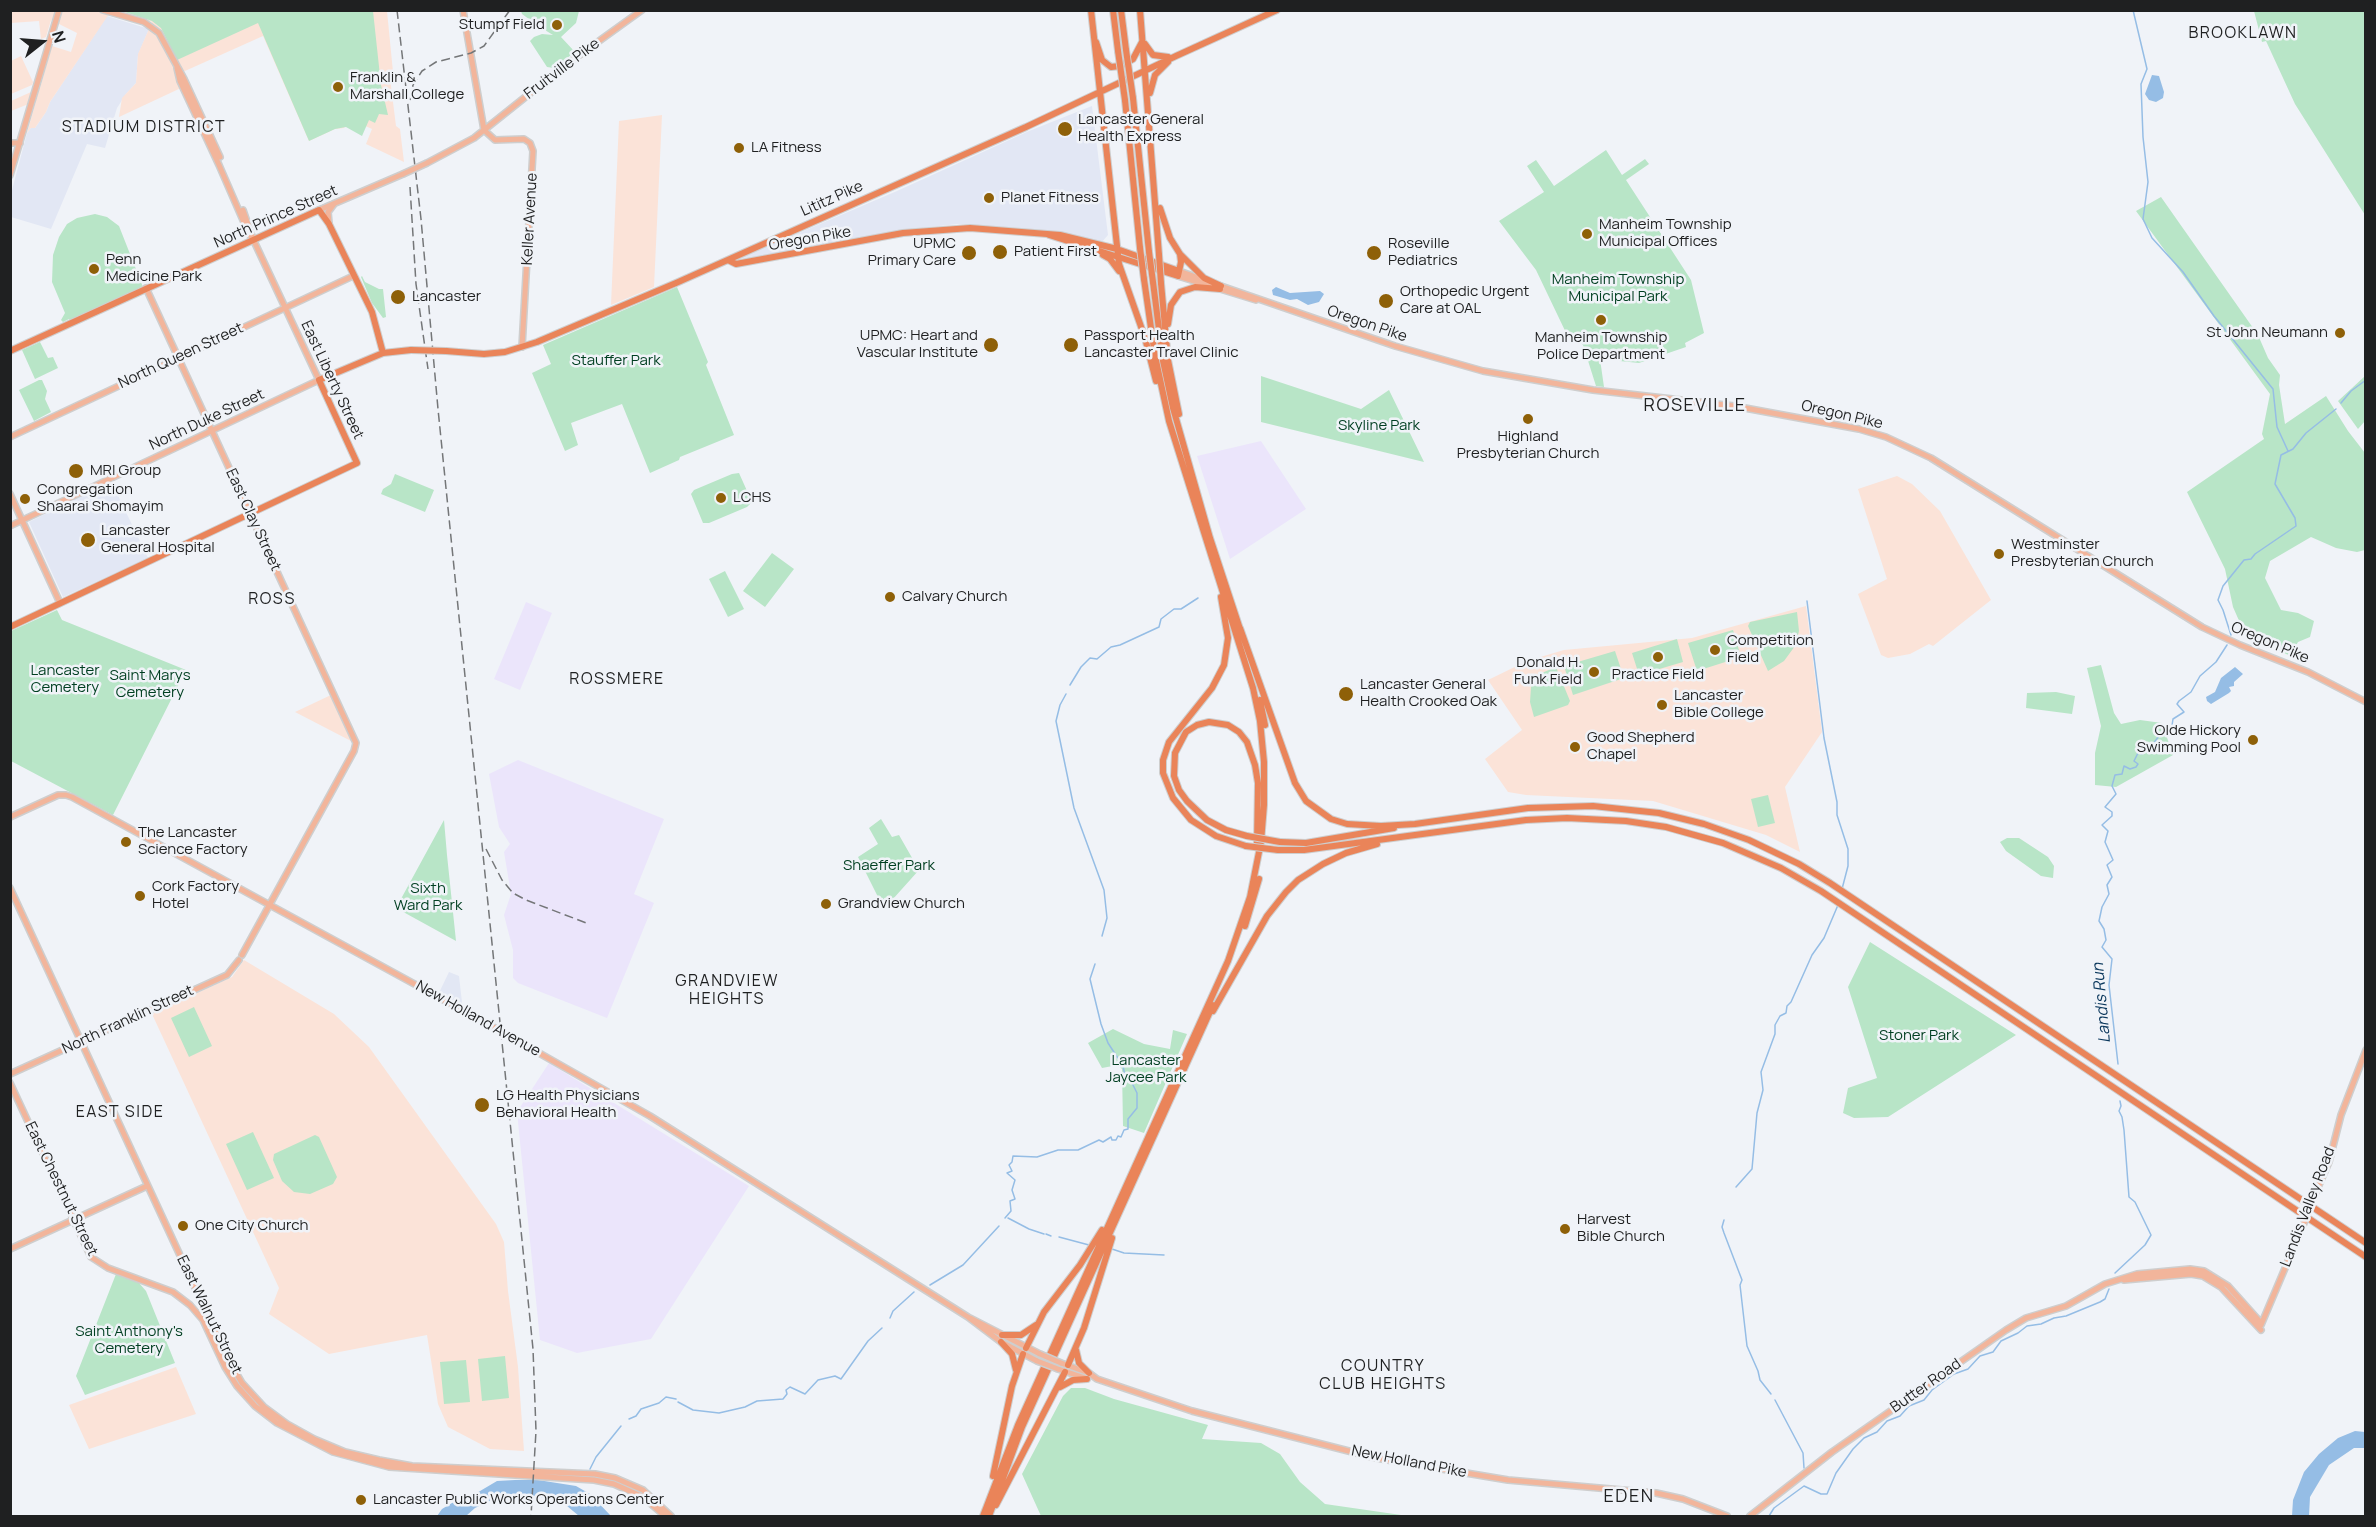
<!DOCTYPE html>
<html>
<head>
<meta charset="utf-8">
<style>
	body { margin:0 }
	#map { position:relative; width:2376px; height:1527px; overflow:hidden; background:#f0f3f8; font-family:Manrope,sans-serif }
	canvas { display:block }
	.frame { position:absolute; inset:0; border:12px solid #1f2021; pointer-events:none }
	.north { position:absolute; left:12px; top:12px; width:60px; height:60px; -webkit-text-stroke:4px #f0f3f8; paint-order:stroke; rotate:73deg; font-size:16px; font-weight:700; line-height:24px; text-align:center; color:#1f2021 }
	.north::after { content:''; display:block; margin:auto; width:21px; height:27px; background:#1f2021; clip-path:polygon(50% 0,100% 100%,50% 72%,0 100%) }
</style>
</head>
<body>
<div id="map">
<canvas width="2376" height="1527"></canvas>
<div class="frame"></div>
<div class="north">N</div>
</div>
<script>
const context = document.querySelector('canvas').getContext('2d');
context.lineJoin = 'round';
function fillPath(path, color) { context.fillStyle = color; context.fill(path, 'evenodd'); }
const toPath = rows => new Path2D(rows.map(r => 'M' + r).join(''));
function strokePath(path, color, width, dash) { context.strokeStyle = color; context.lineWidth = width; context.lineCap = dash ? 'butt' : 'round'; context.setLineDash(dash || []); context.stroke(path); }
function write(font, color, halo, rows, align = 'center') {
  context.font = font + ' Manrope,sans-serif'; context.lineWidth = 5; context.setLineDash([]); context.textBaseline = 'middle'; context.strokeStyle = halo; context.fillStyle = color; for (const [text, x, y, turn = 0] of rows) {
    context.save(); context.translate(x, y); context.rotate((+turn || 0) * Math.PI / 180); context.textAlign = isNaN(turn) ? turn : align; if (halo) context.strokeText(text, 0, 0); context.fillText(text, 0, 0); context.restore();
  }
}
const built = toPath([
	[107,16,149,29,138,55,136,83,126,94,117,108,105,148,87,144,51,229,11,217,11,194,27,133,31,128,35,128,46,112,50,102],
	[1092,106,1108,235,1101,243,1019,228,958,224,902,230,762,257,738,259,897,191,1029,131],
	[111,481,148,558,63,597,29,522],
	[449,972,459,976,463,1011,437,997]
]);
const industrial = toPath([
	[1261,441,1306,509,1230,559,1197,456],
	[526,602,552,613,520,690,494,679],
	[518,760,664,819,634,894,654,903,607,1018,518,983,513,978,513,950,504,915,511,894,504,852,510,844,499,827,489,774],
	[549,1063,749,1186,651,1339,577,1353,540,1340,517,1112]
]);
const education = toPath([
	[11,11,111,11,50,102,46,112,35,128,31,128,27,133,36,101,11,111,11,101,40,88,52,46,71,52,77,33,51,20,46,37,41,39,39,21,11,23],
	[119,11,387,11,393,72,390,78,396,126,400,129,404,162,366,144,372,129,350,119,344,128,335,129,309,141,263,36,176,75,181,88,119,117,122,98,136,83,138,54,152,22],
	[21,56,33,82,32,85,11,94,11,61],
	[662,115,654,287,611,305,619,121],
	[1897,476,1912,484,1940,511,1991,600,1933,646,1929,644,1910,654,1888,658,1881,655,1858,594,1887,579,1858,489],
	[1806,606,1822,732,1785,787,1800,852,1766,835,1653,801,1526,795,1508,792,1485,759,1522,730,1488,680,1527,661,1564,650,1692,638],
	[331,695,351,740,351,741,295,712],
	[244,960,334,1014,369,1047,496,1224,504,1242,508,1291,518,1367,524,1451,490,1449,448,1427,438,1404,427,1335,329,1354,269,1314,279,1288,152,1014,232,977],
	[176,1367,196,1414,89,1449,69,1405]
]);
const green = toPath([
	[126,10,373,11,381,85,388,115,379,114,375,123,369,120,362,136,346,127,335,129,309,141,258,23,177,60,161,28,152,21,125,12],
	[521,11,579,11,576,23,561,37,575,52,554,68,547,67,530,41,534,37,542,34,553,35,540,27,522,14],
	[2254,11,2365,11,2365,215,2295,104,2266,41,2262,42],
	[1606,150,1622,175,1645,159,1649,164,1626,180,1691,280,1704,333,1685,343,1686,347,1639,363,1600,359,1604,387,1596,386,1583,345,1573,337,1569,339,1536,270,1499,221,1544,192,1527,166,1536,160,1554,186],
	[2161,197,2258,335,2268,358,2280,375,2279,385,2285,424,2326,396,2348,431,2365,453,2365,550,2357,552,2336,548,2311,537,2270,561,2265,578,2281,610,2298,613,2314,621,2310,637,2298,642,2290,656,2244,632,2233,607,2225,569,2187,492,2264,439,2262,434,2270,394,2136,211],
	[95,214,107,217,119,226,143,287,71,321,69,319,63,322,61,320,65,313,52,282,53,255,59,237,67,224,77,218],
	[362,276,365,282,379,289,383,289,386,317,383,318,372,303,361,277],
	[677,287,708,362,706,365,734,435,680,457,679,460,650,473,622,404,571,423,578,445,565,451,532,373,551,364,543,345],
	[40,342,48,358,53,357,58,368,35,379,22,350],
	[1261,376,1361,409,1389,390,1424,462,1261,422],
	[2365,376,2365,421,2358,429,2338,401],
	[39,380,42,380,47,391,45,399,51,412,34,421,19,390],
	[739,473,752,502,747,507,709,523,703,523,691,494,694,490,732,474],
	[395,474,434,490,425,512,381,494,383,489,391,484],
	[772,553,794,569,765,607,743,591],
	[725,571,744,609,728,617,709,579],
	[57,610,62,620,186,670,113,815,11,761,11,631],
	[1797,612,1799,631,1795,646,1784,661,1768,671,1748,626,1750,622],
	[1733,630,1741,657,1697,671,1688,643],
	[1677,639,1683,662,1639,675,1632,653],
	[1615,651,1624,678,1573,695,1564,666],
	[2101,665,2114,713,2121,724,2140,720,2162,723,2173,755,2116,787,2095,785,2095,753,2101,726,2087,668],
	[1556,667,1570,701,1568,705,1534,717,1530,702,1531,687,1537,675],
	[2056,692,2075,696,2072,714,2026,708,2027,693],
	[1768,795,1775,823,1758,827,1751,799],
	[881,819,892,837,899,835,919,870,884,909,858,857,878,844,869,828],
	[444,820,447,855,456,941,396,908],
	[2007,838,2019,838,2048,857,2054,866,2053,878,2041,876,2006,851,2000,842],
	[1870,942,2016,1035,1888,1117,1854,1118,1843,1113,1848,1088,1877,1078,1848,987],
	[194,1007,212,1046,189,1057,171,1018],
	[1113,1029,1144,1044,1170,1049,1173,1030,1187,1034,1144,1133,1123,1126,1122,1069,1118,1065,1102,1068,1088,1043],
	[253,1132,274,1178,247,1190,226,1144],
	[315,1135,319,1137,337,1177,333,1184,310,1194,294,1192,282,1181,273,1160,274,1154],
	[116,1274,139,1283,146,1291,175,1363,85,1395,76,1376],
	[505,1356,509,1398,482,1401,478,1359],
	[466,1360,470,1402,444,1404,440,1362],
	[1071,1388,1085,1388,1114,1399,1208,1425,1202,1439,1261,1443,1280,1454,1300,1482,1325,1504,1408,1516,1041,1516,1022,1474,1063,1396]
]);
const water = toPath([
	[2152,75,2159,76,2164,92,2163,98,2156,102,2149,100,2145,94],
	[1276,287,1290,293,1320,291,1324,294,1319,302,1308,305,1297,299,1290,300,1273,295,1272,290],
	[2235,667,2243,674,2234,682,2234,686,2229,687,2231,691,2229,693,2211,704,2207,701,2206,697,2215,692,2221,678],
	[2355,1431,2365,1432,2365,1448,2354,1448,2329,1465,2310,1497,2309,1516,2292,1516,2293,1500,2304,1472,2319,1454,2338,1438],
	[515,1480,538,1480,576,1486,590,1494,611,1516,579,1516,567,1506,551,1499,528,1495,494,1499,475,1508,466,1516,437,1516,442,1509,462,1497,475,1494,497,1481]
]);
const stream = toPath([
	[2133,10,2147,69,2141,84,2143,137,2148,182,2143,219,2152,238,2183,272,2214,316,2273,389,2277,427,2288,451],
	[2341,403,2351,391,2366,380],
	[1807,601,1824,738,1837,802,1837,815,1848,849,1848,866,1842,889],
	[2231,635,2223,610,2218,600,2223,586,2244,560,2251,559,2255,554,2296,526,2295,518,2275,484,2281,455,2293,449,2306,433,2336,409],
	[1070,685,1081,667,1090,658,1097,659,1111,647,1120,645,1159,627,1161,619,1174,609,1181,609,1198,598],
	[1066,694,1060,705,1056,721,1074,808,1104,890,1107,918,1102,936],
	[2118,1064,2109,985,2112,959,2102,947,2106,940,2104,929,2099,921,2102,907,2109,894,2107,885,2112,877,2107,865,2113,860,2105,842,2108,831,2102,825,2112,816,2112,812,2105,807,2116,794,2112,786,2115,775,2122,774,2124,766,2130,769,2136,767,2138,764,2134,761,2138,753,2142,754,2147,744,2153,744,2162,732,2171,732,2173,719,2184,712,2177,704,2179,701,2191,692,2200,676,2216,662,2227,645],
	[1736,1187,1752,1169,1757,1113,1763,1090,1761,1072,1775,1034,1775,1025,1780,1016,1786,1013,1787,1006,1791,1002,1812,955,1824,938,1838,905],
	[1005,1218,1011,1211,1010,1201,1015,1199,1012,1190,1015,1180,1007,1173,1012,1171,1009,1165,1012,1162,1013,1156,1037,1157,1058,1150,1078,1150,1099,1140,1103,1142,1111,1137,1112,1140,1116,1140,1118,1136,1121,1137,1124,1130,1128,1129,1128,1119,1137,1108,1137,1093,1130,1079,1125,1076,1123,1066,1108,1043,1101,1024,1090,979,1095,964],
	[1008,1218,1029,1229,1044,1234],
	[1724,1220,1722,1227,1724,1233,1742,1280,1740,1285,1747,1346,1758,1371,1760,1380,1771,1394],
	[1046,1234,1051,1236],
	[1059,1237,1089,1245],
	[1112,1249,1124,1253,1164,1255],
	[2115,1273,2145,1245,2151,1235,2135,1202,2129,1197,2124,1130,2122,1117,2119,1111,2121,1106,2120,1101],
	[930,1285,963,1265,999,1226],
	[890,1318,893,1311,914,1292],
	[1775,1400,1803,1453,1804,1468],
	[678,1402,693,1410,719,1413,745,1407,757,1401,783,1399,787,1394,786,1390,790,1387,805,1394,818,1380,835,1376,841,1379,868,1341,882,1328],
	[629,1419,636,1416,641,1409,659,1403,666,1397,676,1399],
	[590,1469,596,1457,621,1426],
	[1769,1516,1774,1508,1804,1486,1821,1494,1827,1494,1836,1473,1853,1449,1864,1438,1877,1432,1887,1421,1900,1416,1909,1406,1924,1400,1932,1390,1954,1374,1968,1369,1980,1356,1993,1352,2001,1341,2018,1333,2027,1326,2041,1324,2054,1318,2066,1316,2100,1302,2105,1299,2109,1289]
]);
const major = toPath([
	[103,10,144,22,159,33,184,79,220,157],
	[463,10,484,130],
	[484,130,495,140,524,139,530,143,533,151,522,347],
	[10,143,20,143],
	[427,163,474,138,563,67,642,10],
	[10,175,59,10],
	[243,210,253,239],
	[319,210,403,174],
	[329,223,328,212,334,204],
	[1179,271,1207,281],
	[1178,276,1256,300],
	[1218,285,1395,346,1483,371,1593,390,1734,406,1859,429,1886,437,1931,458,2202,627,2240,645,2308,672,2366,702],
	[146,288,356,743,354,751,242,955],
	[10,437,353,276],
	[10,494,60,603],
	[10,526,319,380,253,239,249,234,219,165,180,81,177,68],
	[10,817,58,795,66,795,72,797,495,1028,650,1116,968,1317,1001,1342,1037,1361],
	[10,888,228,1359,242,1383,264,1407,287,1424,314,1439,345,1452,379,1460,412,1466,595,1474,615,1478,643,1490,671,1516],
	[10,1074,227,975,239,960],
	[10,1083,91,1257,108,1268,173,1292,190,1305,203,1320,225,1367,237,1386,255,1406,277,1423,333,1452,389,1467,594,1480,614,1484,643,1497,665,1516],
	[2316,1192,2329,1162,2341,1115,2366,1050],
	[10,1249,147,1186],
	[2124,1280,2191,1274,2203,1276,2221,1287,2261,1330],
	[970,1318,1040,1354],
	[2261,1325,2302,1228],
	[1061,1363,1089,1373,1097,1379,1192,1411,1376,1458,1508,1480,1656,1493,1683,1499,1727,1516],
	[1058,1369,1085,1378],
	[1750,1516,1832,1452,2006,1330,2026,1318,2066,1306,2105,1284,2137,1274,2190,1269,2204,1271,2228,1286,2261,1323]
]);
const highway = toPath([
	[1091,10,1119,264,1145,338,1156,381],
	[1113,10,1118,51],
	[1121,10,1126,50],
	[1140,10,1159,255],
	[1096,42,1102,60,1111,67,1120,66,1133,59,1142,42],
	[1145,44,1153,55,1168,57],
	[1150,93,1155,75,1168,62],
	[1133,98,1149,252],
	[1125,100,1140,248],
	[1160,208,1170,238,1180,254,1204,278,1221,286],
	[1049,235,1178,276,1181,262,1180,254],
	[1103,255,1110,259,1119,271],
	[728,260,736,264,903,233,970,228,1060,235,1117,249,1179,271],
	[1153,282,1163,361,1173,408,1210,538,1240,629],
	[1161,283,1168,360,1179,414],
	[1168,324,1171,305,1180,292,1195,287,1220,289],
	[10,351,319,210,329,224,372,312,383,353],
	[446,351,484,354,505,352,537,342,676,283,1026,127,1176,56,1277,10],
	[1221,597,1228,638,1224,665,1212,688,1169,742,1163,760,1163,773,1173,798,1191,820,1216,836,1246,846],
	[10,627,357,463,319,380,383,353,411,350],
	[1240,628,1295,783,1306,801,1331,819,1347,824,1381,826,1415,824,1528,808,1593,806,1659,813,1704,824,1749,840,1799,864,1830,883,2366,1243],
	[1260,700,1265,725],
	[1247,836,1226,830,1207,820,1187,801,1179,790,1174,776,1175,753,1186,732,1197,725,1209,722,1228,725,1239,732,1247,742,1255,765,1258,783,1257,843],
	[1280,842,1306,843,1394,828],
	[1278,850,1304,850,1526,820,1567,818,1626,821,1666,827,1723,843,1781,868,1821,891,2366,1257],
	[1245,926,1259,879],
	[1213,1011,1267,916,1286,892,1298,880,1323,864,1346,853,1377,844],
	[1002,1335,1021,1335,1036,1325],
	[1001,1342,1012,1354,1016,1370],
	[1026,1348,1044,1312,1080,1265,1102,1230],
	[1076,1350,1079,1363,1089,1373],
	[1068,1365,1084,1328,1112,1238],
	[1060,1387,1073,1380,1087,1379],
	[993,1476,1012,1386,1023,1354],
	[996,1505,1065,1372],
	[983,1516,1018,1425,1228,961,1250,897,1261,842,1264,805,1264,762,1260,721,1253,688,1169,421,1155,356,1144,279],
	[989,1516,1022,1427,1213,1005]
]);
const rail = toPath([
	[397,10,421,219,438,409,533,1349,536,1431,531,1516],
	[410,100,413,85,422,71,436,62,471,53,484,46,510,10],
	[410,187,416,284,428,369],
	[486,849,502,880,513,893,526,900,589,924]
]);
const majorBridge = toPath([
	[403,174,427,163],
	[2302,1228,2316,1192],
	[1040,1354,1061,1363],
	[1037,1361,1058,1369]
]);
const highwayBridge = toPath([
	[1126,50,1133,98],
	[1118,51,1125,100],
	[1140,248,1144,279],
	[1149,252,1153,282],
	[1159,255,1161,283],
	[411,350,446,351],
	[1247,836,1280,842],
	[1246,846,1278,850]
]);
const markers = [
	[557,25,6,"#8e6008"],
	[338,87,6,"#8e6008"],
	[1065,129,8,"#8e6008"],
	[739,148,6,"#8e6008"],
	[989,198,6,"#8e6008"],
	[1587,234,6,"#8e6008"],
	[1000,252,8,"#8e6008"],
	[969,253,8,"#8e6008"],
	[1374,253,8,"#8e6008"],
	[94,269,6,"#8e6008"],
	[398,297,8,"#8e6008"],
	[1386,301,8,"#8e6008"],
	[1601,320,6,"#8e6008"],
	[2340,333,6,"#8e6008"],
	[991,345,8,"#8e6008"],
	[1071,345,8,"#8e6008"],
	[1528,419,6,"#8e6008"],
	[76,471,8,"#8e6008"],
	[721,498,6,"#8e6008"],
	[25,499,6,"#8e6008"],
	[88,540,8,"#8e6008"],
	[1999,554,6,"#8e6008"],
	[890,597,6,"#8e6008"],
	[1715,650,6,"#8e6008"],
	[1658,657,6,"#8e6008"],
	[1594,672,6,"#8e6008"],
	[1346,694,8,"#8e6008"],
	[1662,705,6,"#8e6008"],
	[2253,740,6,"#8e6008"],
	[1575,747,6,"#8e6008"],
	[126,842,6,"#8e6008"],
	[140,896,6,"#8e6008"],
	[826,904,6,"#8e6008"],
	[482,1105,8,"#8e6008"],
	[183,1226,6,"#8e6008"],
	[1565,1229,6,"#8e6008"],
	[361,1500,6,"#8e6008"]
];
const poiNames = [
	["Stumpf Field",545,25,"right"],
	["Franklin &",350,78],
	["Marshall College",350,95],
	["Lancaster General",1078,120],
	["Health Express",1078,137],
	["LA Fitness",751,148],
	["Planet Fitness",1001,198],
	["Manheim Township",1599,225],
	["Municipal Offices",1599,242],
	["UPMC",956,244,"right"],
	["Primary Care",956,261,"right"],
	["Roseville",1388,244],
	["Pediatrics",1388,261],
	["Patient First",1014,252],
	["Penn",106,260],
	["Medicine Park",106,277],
	["Orthopedic Urgent",1400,292],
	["Care at OAL",1400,309],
	["Lancaster",412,297],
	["St John Neumann",2328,333,"right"],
	["UPMC: Heart and",978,336,"right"],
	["Vascular Institute",978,353,"right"],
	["Passport Health",1084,336],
	["Lancaster Travel Clinic",1084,353],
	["Manheim Township",1601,338,"center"],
	["Police Department",1601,355,"center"],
	["Highland",1528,437,"center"],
	["Presbyterian Church",1528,454,"center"],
	["MRI Group",90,471],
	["Congregation",37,490],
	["Shaarai Shomayim",37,507],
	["LCHS",733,498],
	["Lancaster",101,531],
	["General Hospital",101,548],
	["Westminster",2011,545],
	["Presbyterian Church",2011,562],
	["Calvary Church",902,597],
	["Competition",1727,641],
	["Field",1727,658],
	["Donald H.",1582,663,"right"],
	["Funk Field",1582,680,"right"],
	["Practice Field",1658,675,"center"],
	["Lancaster General",1360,685],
	["Health Crooked Oak",1360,702],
	["Lancaster",1674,696],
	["Bible College",1674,713],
	["Olde Hickory",2241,731,"right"],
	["Swimming Pool",2241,748,"right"],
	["Good Shepherd",1587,738],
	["Chapel",1587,755],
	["The Lancaster",138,833],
	["Science Factory",138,850],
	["Cork Factory",152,887],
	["Hotel",152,904],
	["Grandview Church",838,904],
	["LG Health Physicians",496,1096],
	["Behavioral Health",496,1113],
	["Harvest",1577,1220],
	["Bible Church",1577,1237],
	["One City Church",195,1226],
	["Lancaster Public Works Operations Center",373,1500]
];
const streetNames = [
	["Fruitville Pike",562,69,-37],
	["Lititz Pike",832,199,-24],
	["North Prince Street",276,217,-24],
	["Keller Avenue",530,219,-87],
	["Oregon Pike",810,239,-10],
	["Oregon Pike",1367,324,19],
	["North Queen Street",181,356,-25],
	["East Liberty Street",332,380,65],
	["Oregon Pike",1842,415,13],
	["North Duke Street",207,420,-25],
	["East Clay Street",253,520,65],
	["Oregon Pike",2270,643,23],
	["New Holland Avenue",478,1019,29],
	["North Franklin Street",128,1020,-25],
	["East Chestnut Street",61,1189,64],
	["Landis Valley Road",2308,1207,-69],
	["East Walnut Street",209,1315,64],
	["Butter Road",1926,1386,-35],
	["New Holland Pike",1409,1462,11]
];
const parkNames = [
	["Manheim Township",1618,280],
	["Municipal Park",1618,297],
	["Stauffer Park",616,361],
	["Skyline Park",1379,426],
	["Lancaster",65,671],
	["Cemetery",65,688],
	["Saint Marys",150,676],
	["Cemetery",150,693],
	["Shaeffer Park",889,866],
	["Sixth",428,889],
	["Ward Park",428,906],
	["Stoner Park",1919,1036],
	["Lancaster",1146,1061],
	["Jaycee Park",1146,1078],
	["Saint Anthony's",129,1332],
	["Cemetery",129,1349]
];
const neighbourhoodNames = [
	["BROOKLAWN",2243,34],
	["STADIUM DISTRICT",144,128],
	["ROSS",272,600],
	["ROSSMERE",617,680],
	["GRANDVIEW",727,982],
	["HEIGHTS",727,1000],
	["EAST SIDE",120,1113],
	["COUNTRY",1383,1367],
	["CLUB HEIGHTS",1383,1385]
];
const waterNames = [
	["Landis Run",2102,1003,-95]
];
const quarterNames = [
	["ROSEVILLE",1695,406],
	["EDEN",1629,1497]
];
fillPath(built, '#e2e7f4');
fillPath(industrial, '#ebe5fb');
fillPath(education, '#fbe3d8');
fillPath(green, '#b8e5c7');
fillPath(water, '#95bde5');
strokePath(stream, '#95bde5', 1.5);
strokePath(major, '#cecece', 8);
strokePath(highway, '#cecece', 8);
strokePath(major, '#f2b59b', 5);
strokePath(highway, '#ea8459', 6);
strokePath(rail, '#747678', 1.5, [9, 4.5]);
strokePath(majorBridge, '#cecece', 8, []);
strokePath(highwayBridge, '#cecece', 8, []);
strokePath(majorBridge, '#f2b59b', 5);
strokePath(highwayBridge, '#ea8459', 6);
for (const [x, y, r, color] of markers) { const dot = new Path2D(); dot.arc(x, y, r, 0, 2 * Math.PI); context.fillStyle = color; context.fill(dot); strokePath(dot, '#f0f3f8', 2); }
write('15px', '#1f2021', '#f0f3f8', poiNames, 'left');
write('15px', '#1f2021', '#f0f3f8', streetNames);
write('15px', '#003f21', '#f0f3f8', parkNames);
context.letterSpacing = '1.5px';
write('16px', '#1f2021', '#f0f3f8', neighbourhoodNames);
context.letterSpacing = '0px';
write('italic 16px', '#0a375c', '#f0f3f8', waterNames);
context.letterSpacing = '1.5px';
write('18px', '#1f2021', '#f0f3f8', quarterNames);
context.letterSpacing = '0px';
</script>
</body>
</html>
